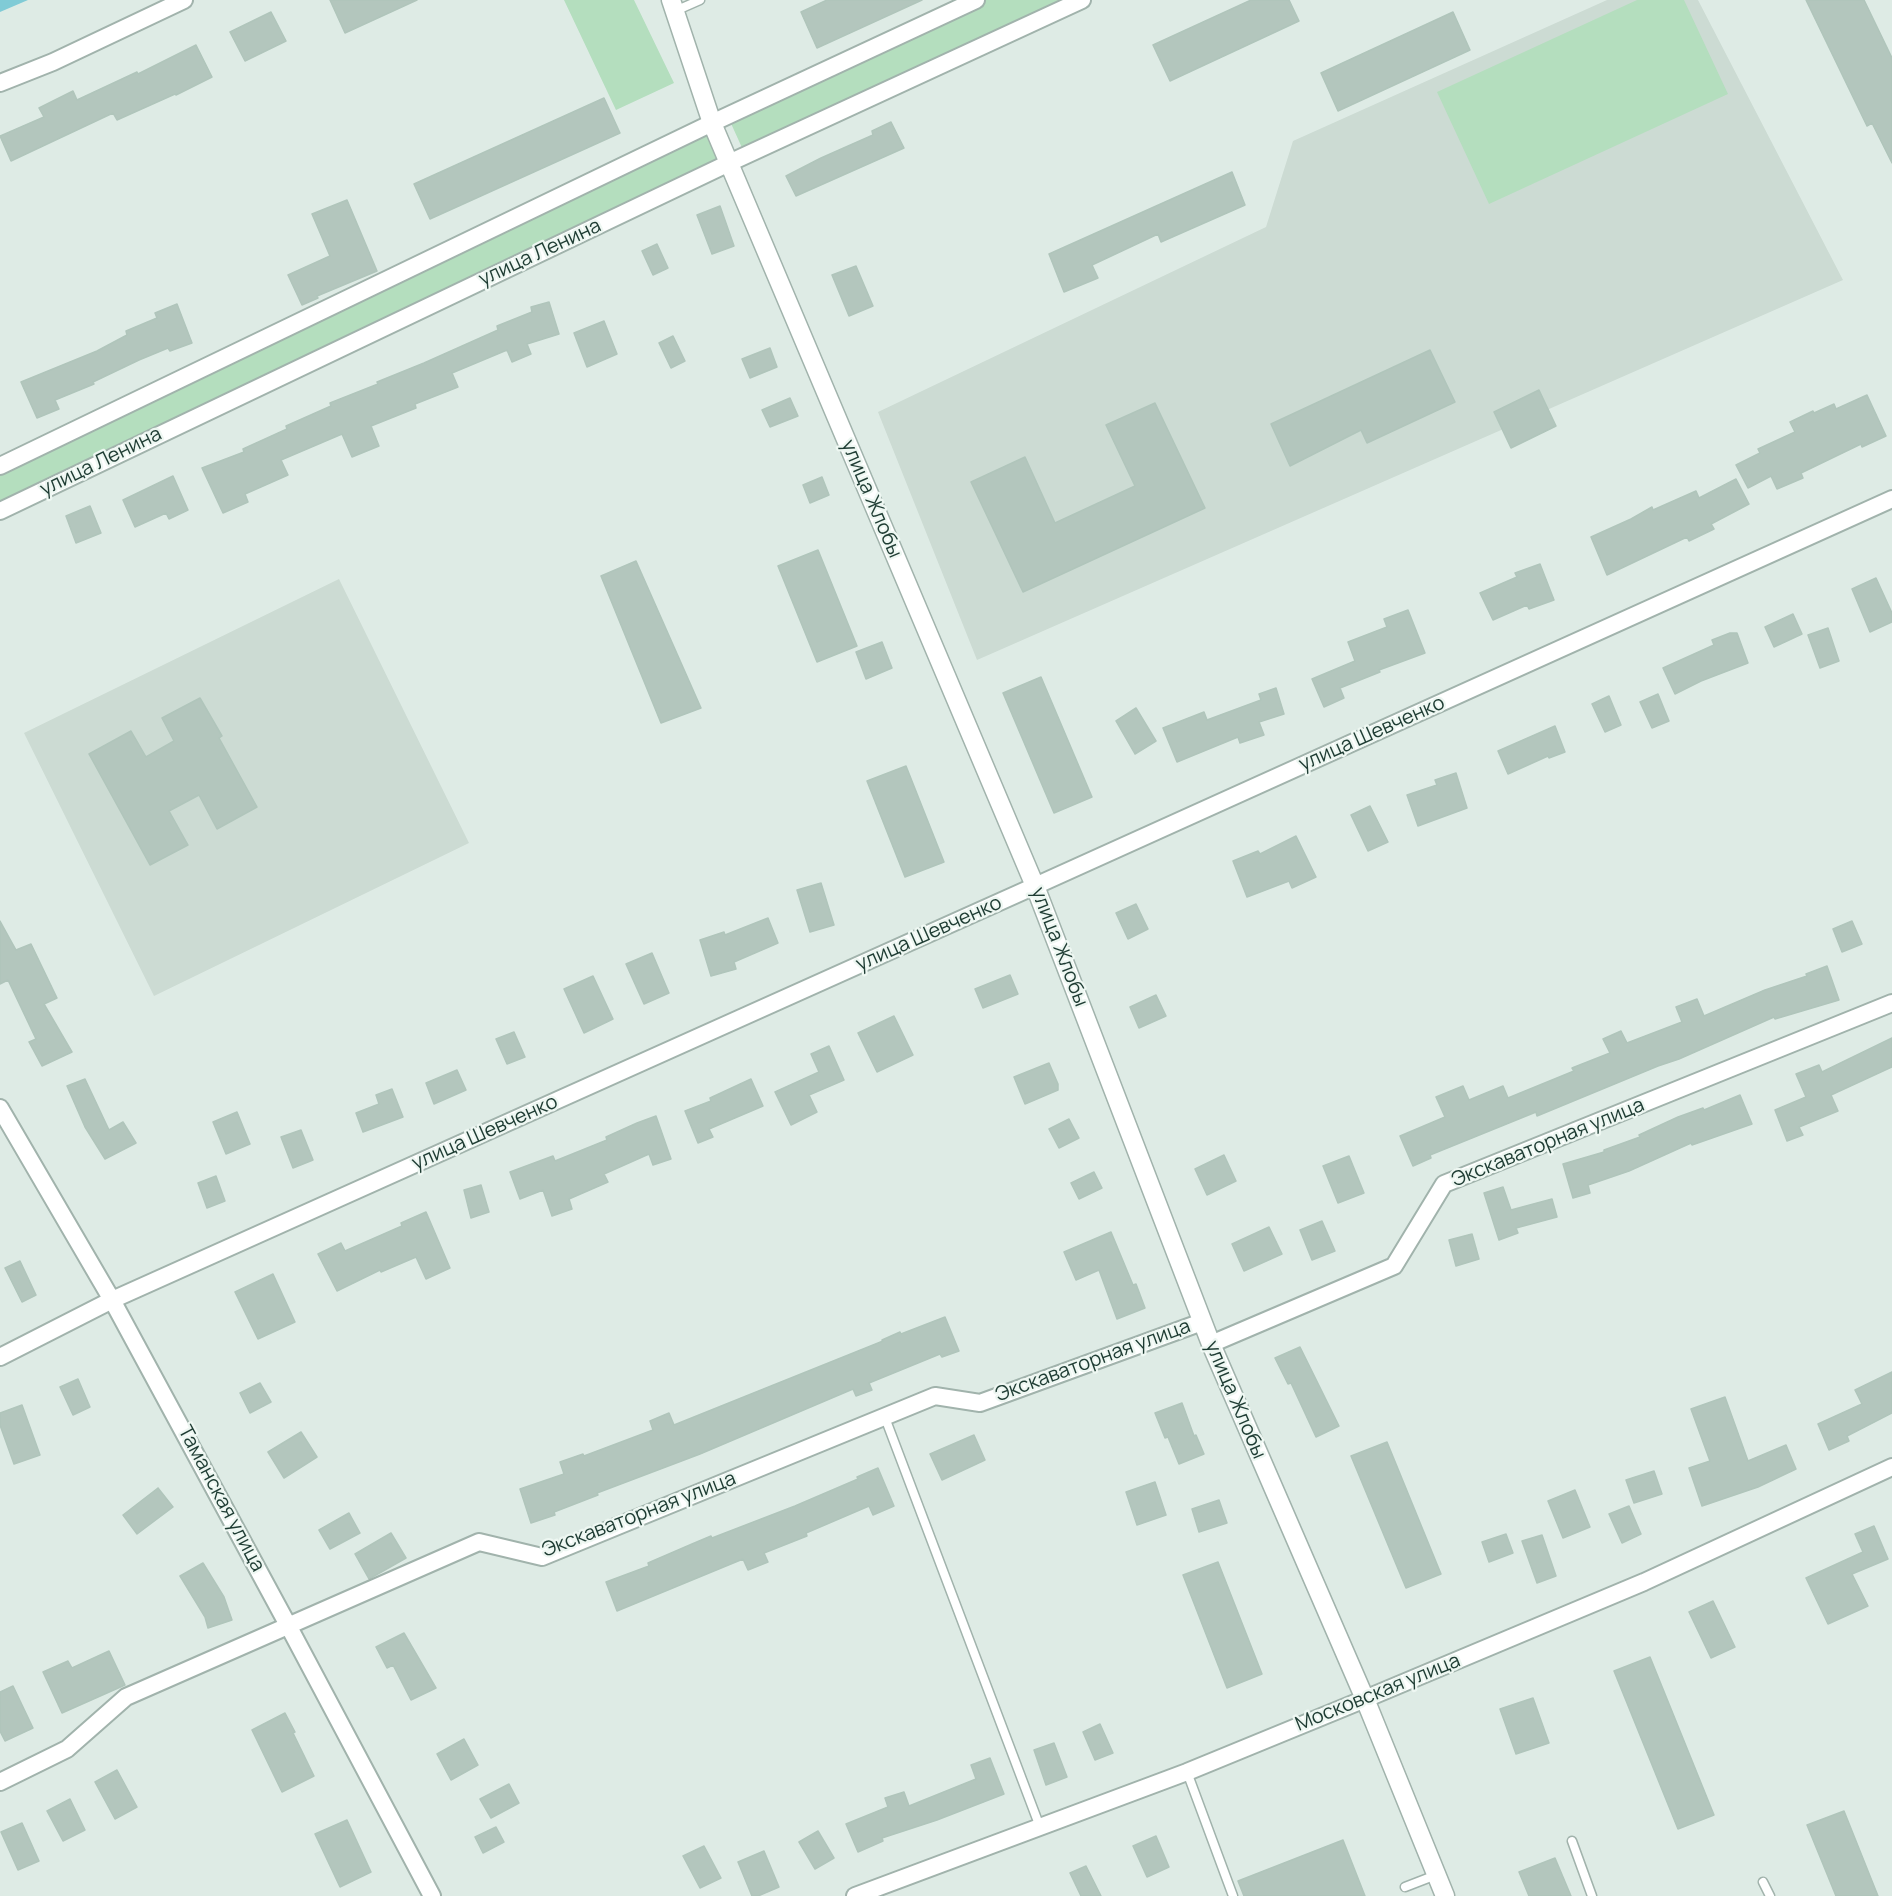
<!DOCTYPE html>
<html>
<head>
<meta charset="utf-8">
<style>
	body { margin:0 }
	canvas { display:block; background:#deebe5 }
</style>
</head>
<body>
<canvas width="1892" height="1896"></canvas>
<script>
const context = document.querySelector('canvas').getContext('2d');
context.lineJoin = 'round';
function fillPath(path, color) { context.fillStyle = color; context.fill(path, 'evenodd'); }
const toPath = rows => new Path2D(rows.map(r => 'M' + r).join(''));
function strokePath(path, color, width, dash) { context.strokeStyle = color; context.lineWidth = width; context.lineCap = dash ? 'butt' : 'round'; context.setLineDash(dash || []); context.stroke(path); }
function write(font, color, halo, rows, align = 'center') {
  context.font = font + ' Manrope,sans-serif'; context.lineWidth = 4.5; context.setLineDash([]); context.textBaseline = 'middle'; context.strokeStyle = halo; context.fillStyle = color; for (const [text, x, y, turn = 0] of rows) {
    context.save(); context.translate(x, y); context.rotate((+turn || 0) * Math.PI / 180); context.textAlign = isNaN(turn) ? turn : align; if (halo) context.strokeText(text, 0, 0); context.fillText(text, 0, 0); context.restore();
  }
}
const built = toPath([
	[1607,0,1698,0,1843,280,977,660,878,412,1266,227,1293,141],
	[339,579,469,843,154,996,24,733]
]);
const green = toPath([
	[564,0,634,0,674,83,616,110],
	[984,0,1088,0,748,161,729,119],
	[1637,0,1684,0,1728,94,1489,204,1437,92],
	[721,122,741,165,0,509,0,470]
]);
const water = toPath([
	[0,0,28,0,0,12]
]);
const building = toPath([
	[330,0,417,0,345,33,330,0],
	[827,0,922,0,817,48,801,12,827,0],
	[1251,0,1289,0,1299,21,1170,81,1153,45,1251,0],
	[1806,0,1864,0,1892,58,1892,163,1872,123,1867,126,1806,0],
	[271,12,286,41,245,61,230,32,271,12],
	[1453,12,1470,50,1338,111,1321,73,1453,12],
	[196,45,212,77,176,95,175,94,117,120,113,113,11,161,0,136,44,117,39,108,73,91,77,100,137,72,138,74,196,45],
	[604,98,620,133,430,219,414,184,604,98],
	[891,122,904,148,796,196,786,176,821,158,873,135,872,131,891,122],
	[1232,172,1245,205,1161,242,1158,234,1092,265,1098,278,1064,292,1049,254,1232,172],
	[347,200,377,271,317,296,318,298,302,305,288,275,330,256,312,214,347,200],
	[720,206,734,246,712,254,697,215,720,206],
	[657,244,668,268,653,275,642,251,657,244],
	[856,266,873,306,849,316,832,275,856,266],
	[549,302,559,334,527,344,531,354,512,362,507,350,452,373,458,387,415,404,416,408,371,426,379,446,352,457,342,434,281,460,288,475,245,494,248,502,223,513,202,468,244,452,243,449,287,429,286,426,331,406,330,403,378,384,377,382,424,363,498,330,497,326,532,312,531,307,549,302],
	[177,304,192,343,170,351,168,348,139,360,93,382,94,384,55,400,59,409,37,418,21,382,97,351,127,335,126,331,157,318,155,313,177,304],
	[604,321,617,354,587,367,574,333,604,321],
	[673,336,685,361,671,368,659,343,673,336],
	[770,348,777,367,750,378,742,359,770,348],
	[1430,350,1455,402,1367,443,1361,430,1290,466,1271,424,1430,350],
	[1539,390,1556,426,1511,448,1494,412,1539,390],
	[1867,395,1886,436,1862,447,1861,444,1801,473,1803,478,1777,489,1771,476,1748,488,1736,465,1760,453,1758,449,1795,432,1790,422,1813,411,1814,413,1834,404,1836,409,1867,395],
	[790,398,798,416,770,427,762,410,790,398],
	[1155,403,1205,508,1023,592,971,482,1025,457,1055,523,1135,486,1106,425,1155,403],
	[173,476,188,510,169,519,166,513,135,527,123,500,173,476],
	[822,477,829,495,810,503,803,485,822,477],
	[1736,479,1749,504,1711,524,1714,529,1689,541,1687,537,1607,575,1591,537,1631,519,1652,507,1653,510,1696,491,1699,498,1736,479],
	[90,506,101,533,76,543,66,516,90,506],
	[818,550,857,646,817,662,778,566,818,550],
	[636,561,701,708,661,723,601,576,636,561],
	[1540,564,1554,600,1529,609,1527,605,1493,620,1480,593,1517,577,1515,573,1540,564],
	[1876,578,1892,613,1892,622,1870,632,1852,589,1876,578],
	[1408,610,1425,653,1379,670,1380,672,1340,688,1344,698,1324,707,1312,679,1355,661,1348,642,1387,627,1384,619,1408,610],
	[1793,614,1802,634,1774,647,1765,627,1793,614],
	[1828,628,1839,661,1820,668,1808,635,1828,628],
	[1730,633,1737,633,1748,663,1701,681,1675,694,1663,668,1714,645,1712,640,1730,633],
	[882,642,892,668,866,679,856,652,882,642],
	[1041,677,1092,797,1054,813,1003,693,1041,677],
	[1276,688,1284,714,1259,722,1264,735,1240,743,1238,737,1177,762,1163,728,1204,712,1207,720,1261,700,1259,694,1276,688],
	[1658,694,1669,721,1652,728,1640,702,1658,694],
	[1609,696,1621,725,1605,732,1592,704,1609,696],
	[200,698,222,736,219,738,257,807,217,829,199,795,169,811,188,845,150,865,89,754,131,731,146,757,174,741,162,718,200,698],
	[1136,708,1156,741,1135,754,1116,721,1136,708],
	[1555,726,1565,752,1549,758,1548,756,1508,774,1498,751,1555,726],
	[906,766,944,862,905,877,867,781,906,766],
	[1456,773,1467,808,1418,826,1407,795,1437,785,1435,780,1456,773],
	[1370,806,1388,842,1368,851,1351,815,1370,806],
	[1296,836,1316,877,1292,888,1289,881,1247,897,1233,861,1258,851,1260,854,1296,836],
	[821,883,834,925,810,932,797,890,821,883],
	[1136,904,1148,929,1128,939,1116,913,1136,904],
	[768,918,778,943,734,962,736,969,711,976,700,940,724,932,725,935,768,918],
	[0,921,16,950,31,944,57,998,44,1004,72,1052,42,1066,29,1042,36,1039,8,980,0,984,0,921],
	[1852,921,1862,944,1842,952,1833,929,1852,921],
	[652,953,669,993,644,1004,626,964,652,953],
	[1827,966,1839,1000,1775,1019,1774,1017,1679,1059,1658,1066,1537,1116,1536,1112,1430,1155,1431,1158,1413,1166,1400,1136,1445,1117,1436,1097,1463,1086,1469,1100,1503,1086,1508,1098,1574,1071,1572,1068,1610,1053,1603,1039,1621,1031,1627,1043,1682,1022,1676,1007,1697,999,1704,1016,1765,990,1807,976,1806,974,1827,966],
	[1010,975,1018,994,983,1008,975,989,1010,975],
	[593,976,613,1019,584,1033,564,989,593,976],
	[1156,995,1166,1016,1139,1028,1130,1007,1156,995],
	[894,1016,913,1055,877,1072,858,1033,894,1016],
	[514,1032,525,1057,507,1064,496,1039,514,1032],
	[1892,1038,1892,1067,1831,1095,1838,1111,1799,1127,1803,1135,1787,1141,1775,1110,1806,1097,1796,1074,1819,1065,1822,1072,1892,1038],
	[829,1046,844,1080,809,1095,817,1112,791,1125,775,1092,819,1072,811,1054,829,1046],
	[1049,1063,1058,1084,1058,1090,1025,1104,1014,1077,1049,1063],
	[457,1070,466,1090,434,1104,426,1083,457,1070],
	[85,1079,109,1130,123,1122,136,1143,105,1159,85,1127,67,1086,85,1079],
	[751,1079,763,1106,709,1129,713,1137,698,1143,685,1111,711,1101,710,1098,751,1079],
	[392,1089,403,1117,363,1132,356,1113,379,1104,376,1095,392,1089],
	[1740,1095,1752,1124,1692,1145,1691,1143,1629,1171,1588,1185,1590,1193,1573,1198,1563,1164,1604,1152,1604,1150,1640,1137,1639,1135,1678,1117,1703,1108,1704,1110,1740,1095],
	[237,1112,250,1144,226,1154,213,1122,237,1112],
	[656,1116,671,1159,653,1165,649,1154,604,1174,608,1182,569,1199,572,1209,552,1216,543,1190,520,1199,510,1172,553,1156,555,1161,607,1140,606,1137,637,1123,656,1116],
	[1069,1119,1079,1138,1059,1148,1049,1129,1069,1119],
	[301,1130,313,1160,293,1168,281,1137,301,1130],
	[1224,1155,1236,1181,1207,1195,1195,1169,1224,1155],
	[1349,1156,1364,1193,1338,1203,1323,1166,1349,1156],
	[1094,1172,1102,1188,1079,1199,1071,1183,1094,1172],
	[216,1176,225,1201,207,1208,198,1183,216,1176],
	[481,1185,489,1212,471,1218,464,1190,481,1185],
	[1503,1187,1511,1210,1552,1199,1557,1217,1516,1228,1518,1233,1499,1240,1484,1193,1503,1187],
	[426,1212,450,1268,426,1279,416,1257,381,1272,380,1270,337,1291,318,1254,341,1243,345,1251,402,1226,401,1223,426,1212],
	[1322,1221,1335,1251,1312,1260,1300,1230,1322,1221],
	[1269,1227,1282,1254,1244,1271,1232,1244,1269,1227],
	[1111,1232,1133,1285,1136,1284,1145,1308,1117,1319,1099,1270,1076,1280,1064,1252,1111,1232],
	[1472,1234,1479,1259,1456,1266,1449,1240,1472,1234],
	[20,1261,36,1295,22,1302,5,1268,20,1261],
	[273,1274,295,1322,258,1339,235,1292,273,1274],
	[945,1317,959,1351,942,1357,940,1354,869,1383,872,1390,856,1396,853,1389,700,1454,597,1493,598,1495,554,1512,555,1515,531,1523,520,1489,564,1474,560,1462,583,1454,584,1456,653,1430,650,1421,669,1413,674,1425,883,1341,882,1340,900,1332,901,1334,945,1317],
	[1300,1347,1339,1426,1316,1437,1291,1383,1288,1384,1275,1358,1300,1347],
	[1892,1372,1892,1413,1847,1436,1849,1441,1829,1450,1818,1424,1862,1404,1855,1390,1892,1372],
	[78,1379,90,1407,73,1415,60,1387,78,1379],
	[260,1383,271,1402,250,1413,240,1393,260,1383],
	[1725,1397,1748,1461,1786,1445,1796,1469,1758,1487,1702,1506,1689,1468,1710,1461,1691,1409,1725,1397],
	[1182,1403,1194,1436,1196,1435,1204,1454,1179,1464,1168,1437,1165,1438,1155,1413,1182,1403],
	[22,1405,40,1455,14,1464,0,1425,0,1413,22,1405],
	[301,1432,317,1457,284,1478,268,1452,301,1432],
	[974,1435,985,1460,942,1480,930,1454,974,1435],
	[1387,1442,1441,1574,1406,1588,1351,1456,1387,1442],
	[878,1468,894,1506,873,1515,869,1506,806,1533,807,1536,764,1553,768,1562,748,1570,743,1559,617,1611,606,1582,649,1566,648,1563,692,1544,711,1536,712,1538,795,1506,858,1479,857,1477,878,1468],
	[1654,1471,1662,1494,1634,1503,1626,1480,1654,1471],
	[1155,1482,1166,1515,1137,1525,1126,1492,1155,1482],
	[158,1488,173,1507,137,1534,123,1515,158,1488],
	[1575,1490,1590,1527,1563,1538,1548,1501,1575,1490],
	[1219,1500,1227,1523,1199,1532,1192,1509,1219,1500],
	[1629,1506,1641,1534,1622,1543,1609,1514,1629,1506],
	[349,1513,360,1533,330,1549,319,1530,349,1513],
	[1874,1526,1888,1559,1852,1574,1868,1606,1828,1624,1806,1578,1863,1552,1855,1534,1874,1526],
	[391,1533,406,1558,369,1579,355,1554,391,1533],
	[1506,1534,1513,1553,1489,1562,1482,1542,1506,1534],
	[1542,1535,1556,1576,1537,1583,1522,1541,1542,1535],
	[1218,1562,1262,1674,1227,1688,1183,1575,1218,1562],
	[203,1563,224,1597,232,1620,208,1628,205,1617,180,1576,203,1563],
	[1713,1601,1735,1647,1711,1658,1689,1612,1713,1601],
	[404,1633,436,1688,411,1700,393,1665,387,1668,376,1647,404,1633],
	[109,1651,125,1685,62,1713,43,1672,68,1661,72,1668,109,1651],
	[1650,1657,1714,1815,1678,1829,1614,1671,1650,1657],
	[13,1686,33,1728,5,1741,0,1731,0,1692,13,1686],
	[1533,1698,1549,1743,1516,1754,1500,1709,1533,1698],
	[285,1713,295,1732,293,1733,314,1776,282,1792,252,1730,285,1713],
	[1100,1724,1113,1753,1095,1760,1083,1732,1100,1724],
	[464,1739,478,1765,451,1780,437,1754,464,1739],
	[1054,1743,1067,1777,1046,1785,1034,1750,1054,1743],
	[990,1758,1004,1794,937,1820,882,1838,883,1841,858,1852,846,1824,888,1807,885,1798,904,1792,909,1806,976,1779,971,1765,990,1758],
	[117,1770,137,1807,115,1819,95,1782,117,1770],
	[509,1784,519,1803,491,1818,480,1799,509,1784],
	[70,1799,85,1830,63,1841,47,1811,70,1799],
	[1844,1811,1878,1896,1836,1896,1807,1825,1844,1811],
	[347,1820,371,1872,340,1887,315,1834,347,1820],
	[22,1823,39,1861,18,1870,1,1832,22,1823],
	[496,1827,504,1842,483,1853,475,1837,496,1827],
	[818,1831,834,1858,815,1869,799,1842,818,1831],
	[1156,1836,1169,1867,1147,1877,1133,1846,1156,1836],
	[1343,1840,1365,1896,1244,1896,1238,1881,1343,1840],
	[704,1846,721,1878,700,1888,683,1856,704,1846],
	[764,1851,779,1887,758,1896,752,1896,738,1862,764,1851],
	[1555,1858,1571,1896,1529,1896,1519,1872,1555,1858],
	[1086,1866,1101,1896,1081,1896,1070,1873,1086,1866]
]);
const service = toPath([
	[675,11,700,0],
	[884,1415,1040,1827],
	[1187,1772,1233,1896],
	[1572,1841,1592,1896],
	[1763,1882,1770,1896],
	[1405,1887,1436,1875]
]);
const minor = toPath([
	[0,83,53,62,184,0],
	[0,466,712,123,976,0],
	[0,511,729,163,1082,0],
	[0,1108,112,1300,289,1627,432,1896],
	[1211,1344,1394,1266,1444,1184,1892,1003],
	[0,1357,112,1300,1035,886,1892,499],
	[0,1782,67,1749,126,1697,479,1542,542,1557,935,1396,980,1403,1202,1322],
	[855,1896,1187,1772,1365,1699,1644,1582,1892,1467]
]);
const tertiary = toPath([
	[671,0,712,123,1035,886,1211,1344,1365,1699,1445,1896]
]);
const streetNames = [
	["улица Ленина",540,253,-25],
	["улица Ленина",101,462,-26],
	["улица Жлобы",871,499,67],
	["улица Шевченко",1372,734,-24],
	["улица Шевченко",929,934,-24],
	["улица Жлобы",1059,947,69],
	["улица Шевченко",485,1133,-24],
	["Экскаваторная улица",1548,1143,-22],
	["Экскаваторная улица",1093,1361,-20],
	["улица Жлобы",1235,1400,67],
	["Таманская улица",221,1499,62],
	["Экскаваторная улица",639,1515,-21],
	["Московская улица",1378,1693,-22]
];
fillPath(built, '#ccdbd3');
fillPath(green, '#b4debe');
fillPath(water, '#80cbd6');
fillPath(building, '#b3c6bd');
strokePath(building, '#b0c5bb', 1.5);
strokePath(service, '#a1b3ac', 11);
strokePath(minor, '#a1b3ac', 20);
strokePath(tertiary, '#a1b3ac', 21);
strokePath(service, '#fff', 8);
strokePath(minor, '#fff', 16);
strokePath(tertiary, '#fff', 18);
write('20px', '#1e3c33', '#eef7f2', streetNames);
</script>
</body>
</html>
